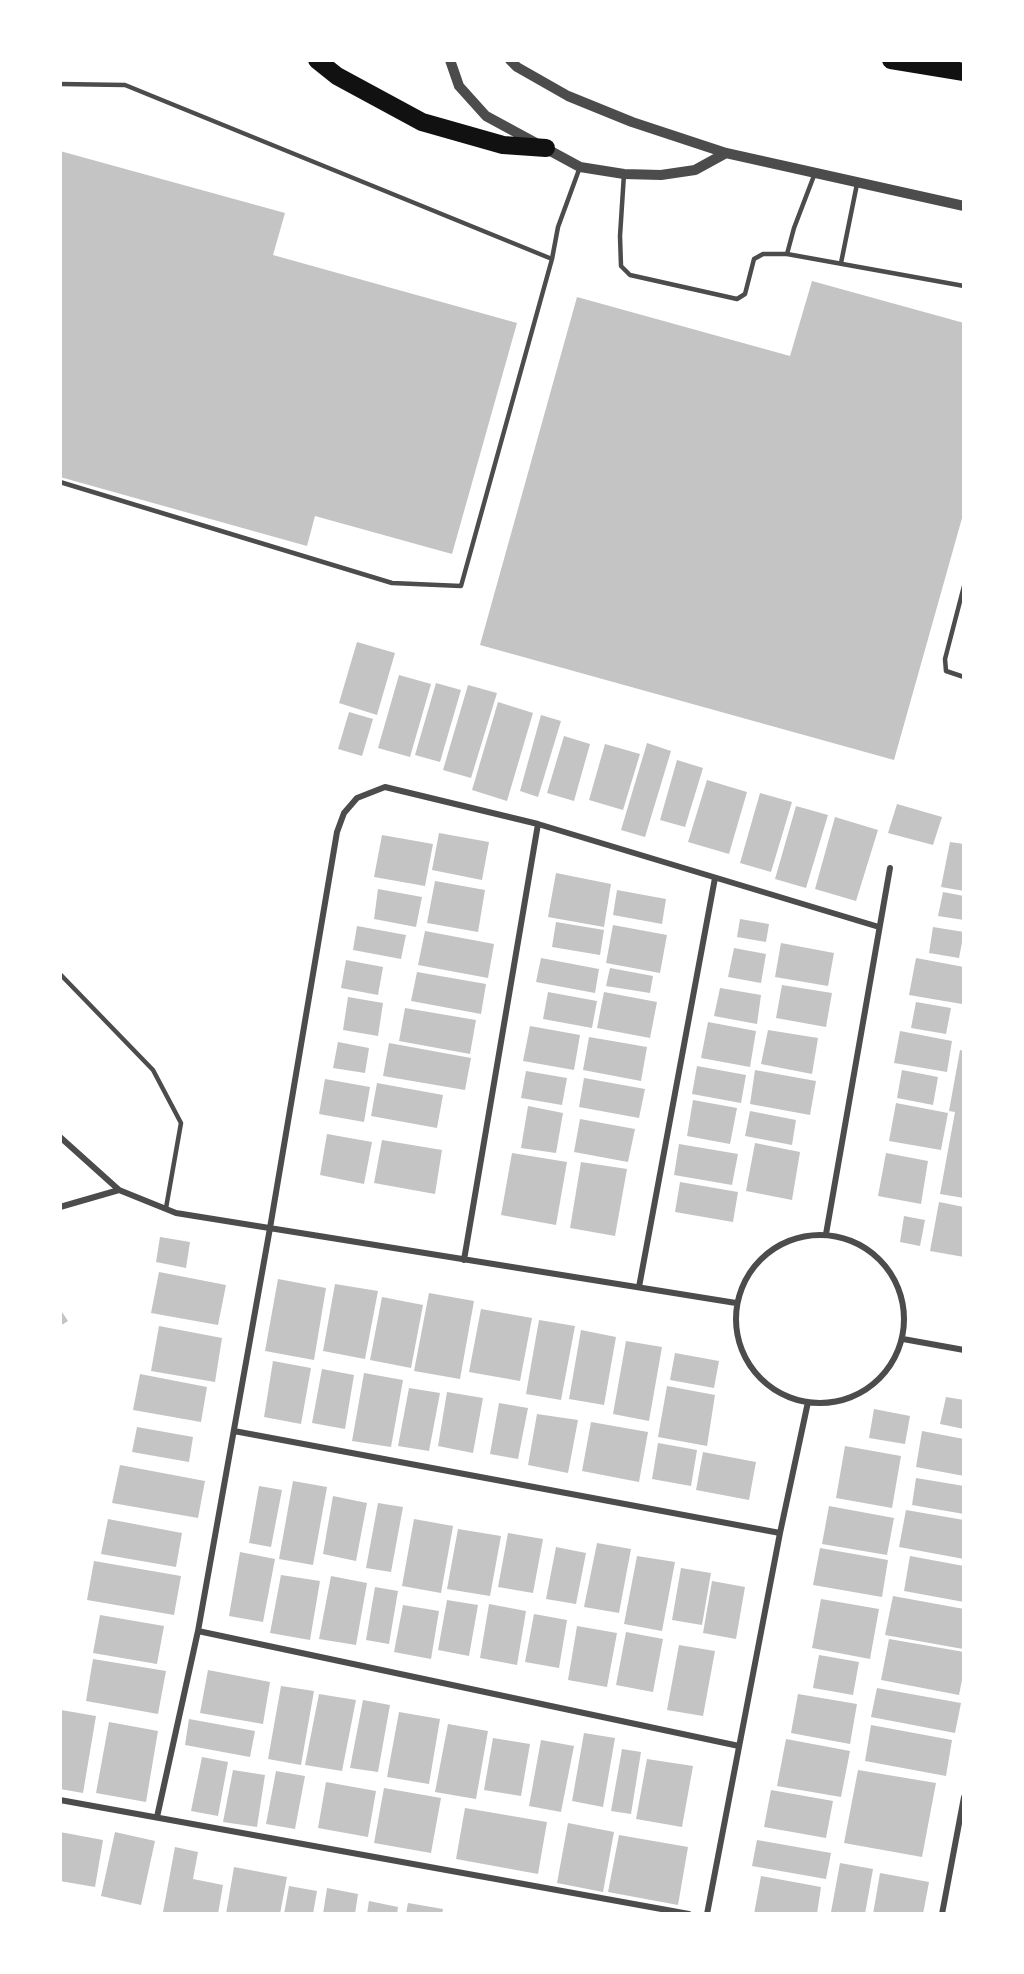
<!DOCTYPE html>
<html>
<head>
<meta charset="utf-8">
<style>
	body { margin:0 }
	#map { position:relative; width:1024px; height:1974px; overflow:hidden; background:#fff; font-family:"PT Sans Narrow",sans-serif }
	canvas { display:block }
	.frame { position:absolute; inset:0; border:62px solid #fff; pointer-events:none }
</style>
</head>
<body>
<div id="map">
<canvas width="1024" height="1974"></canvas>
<div class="frame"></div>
</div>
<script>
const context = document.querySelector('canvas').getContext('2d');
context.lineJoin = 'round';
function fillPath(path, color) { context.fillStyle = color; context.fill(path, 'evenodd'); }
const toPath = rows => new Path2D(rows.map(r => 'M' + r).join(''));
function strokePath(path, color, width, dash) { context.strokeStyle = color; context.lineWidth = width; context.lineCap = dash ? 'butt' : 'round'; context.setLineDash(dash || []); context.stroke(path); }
const building = toPath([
	[60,151,285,213,273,255,517,323,452,554,315,516,307,546,60,477],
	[812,281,964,323,964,511,894,760,480,645,577,297,790,356],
	[357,642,395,653,377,715,339,703],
	[399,675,431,684,410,757,378,748],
	[436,683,461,690,440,762,415,755],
	[468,685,497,693,471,778,443,770],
	[498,702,533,713,507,801,472,790],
	[349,712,373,719,362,756,338,749],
	[541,715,561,721,538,797,520,791],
	[564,736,590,744,574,801,547,793],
	[647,743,671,751,645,837,621,830],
	[605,744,640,754,623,810,589,800],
	[677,760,703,768,685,827,660,820],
	[707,780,747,792,729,854,688,842],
	[760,793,792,802,771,872,740,863],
	[897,804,942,817,933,845,888,833],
	[796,806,828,815,806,888,775,879],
	[835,817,878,830,856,901,815,889],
	[439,833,489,842,482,880,432,870],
	[382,835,433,844,425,886,374,877],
	[950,842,964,844,964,891,941,887],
	[556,873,611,884,604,927,548,917],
	[435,881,485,890,478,932,427,923],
	[378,889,422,897,416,927,374,919],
	[617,890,666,899,662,924,613,915],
	[943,892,964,896,964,920,938,916],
	[740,919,769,924,766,942,737,937],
	[556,922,604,930,600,955,552,947],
	[613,925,667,935,660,973,606,963],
	[357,926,406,935,401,959,353,950],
	[933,927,964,932,959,958,929,953],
	[425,931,494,944,488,978,418,965],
	[781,943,834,953,828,986,775,977],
	[734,948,766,954,761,983,728,977],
	[541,958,599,969,595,993,536,982],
	[916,958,964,967,962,1004,909,995],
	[346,960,383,967,378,995,341,988],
	[610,968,653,976,650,993,606,986],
	[417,972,486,984,481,1014,411,1001],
	[782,985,832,993,826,1027,776,1018],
	[720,988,761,995,757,1024,714,1016],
	[548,992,597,1001,592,1028,543,1019],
	[604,992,657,1002,650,1038,597,1028],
	[348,997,383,1003,378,1036,343,1030],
	[916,1002,951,1008,946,1034,911,1028],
	[405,1008,476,1020,470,1054,399,1041],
	[708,1022,756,1031,750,1067,701,1058],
	[530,1026,580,1035,574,1070,523,1061],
	[768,1030,818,1038,812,1074,761,1064],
	[900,1031,952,1041,947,1072,894,1063],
	[589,1037,647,1047,641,1081,583,1070],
	[338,1042,369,1048,365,1073,333,1068],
	[389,1043,471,1058,465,1090,383,1076],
	[960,1050,964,1051,964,1198,940,1194,955,1112,949,1111],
	[697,1066,746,1075,741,1103,692,1094],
	[755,1070,816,1081,810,1115,750,1104],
	[902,1070,938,1077,933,1105,897,1098],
	[526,1071,567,1078,562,1105,521,1098],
	[584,1078,645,1089,639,1118,579,1107],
	[325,1079,370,1087,364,1122,319,1114],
	[377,1083,443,1095,437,1128,371,1116],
	[693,1100,737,1108,730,1144,687,1136],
	[896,1103,948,1113,941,1150,889,1141],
	[528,1106,563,1113,556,1153,521,1148],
	[750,1111,796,1120,792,1145,745,1136],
	[580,1119,635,1129,628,1162,574,1152],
	[327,1134,372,1142,364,1184,320,1175],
	[382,1140,442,1150,435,1194,374,1183],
	[755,1143,800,1152,792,1200,746,1191],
	[679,1144,738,1154,732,1185,674,1175],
	[512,1153,567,1162,556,1225,501,1215],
	[886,1153,928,1161,921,1204,878,1196],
	[581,1162,627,1169,615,1236,570,1228],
	[680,1182,738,1192,733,1222,675,1212],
	[939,1202,964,1207,964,1257,930,1251],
	[904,1216,925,1220,920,1246,900,1242],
	[160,1237,190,1242,186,1268,156,1262],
	[159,1272,226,1285,218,1325,151,1313],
	[278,1279,326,1288,314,1360,265,1351],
	[335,1284,378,1291,365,1359,323,1351],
	[429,1293,474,1301,460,1379,414,1371],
	[382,1297,423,1305,411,1368,370,1360],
	[60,1309,68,1321,60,1326],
	[481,1309,532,1318,520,1381,469,1372],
	[539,1320,575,1326,561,1400,526,1394],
	[159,1326,222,1338,215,1382,151,1371],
	[581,1330,616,1337,604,1405,569,1399],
	[626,1341,662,1347,649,1421,613,1414],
	[675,1353,719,1361,714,1388,670,1380],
	[273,1361,311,1368,301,1424,264,1417],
	[322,1369,354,1375,345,1429,312,1423],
	[364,1373,403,1380,391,1447,352,1441],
	[140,1374,207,1387,201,1422,133,1410],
	[667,1386,715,1395,707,1446,658,1437],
	[409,1388,440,1393,429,1451,398,1446],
	[447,1392,483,1398,473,1453,438,1446],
	[946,1397,964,1400,964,1429,940,1424],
	[499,1403,528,1408,518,1459,490,1454],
	[874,1409,910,1416,905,1444,869,1438],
	[537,1414,578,1420,568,1473,528,1465],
	[591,1422,648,1432,639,1482,582,1471],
	[137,1427,193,1437,189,1462,132,1452],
	[922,1431,964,1439,964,1476,916,1467],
	[658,1443,697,1450,691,1486,652,1479],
	[845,1446,901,1456,892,1508,836,1498],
	[703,1452,756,1462,749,1500,696,1490],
	[120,1465,205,1481,198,1518,112,1503],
	[916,1478,964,1486,964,1514,912,1505],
	[293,1481,327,1487,313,1565,279,1559],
	[259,1486,282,1490,271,1547,249,1543],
	[333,1496,367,1503,356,1561,323,1554],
	[378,1503,403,1507,391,1572,366,1568],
	[829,1506,894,1518,887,1555,822,1544],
	[906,1510,964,1520,964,1559,899,1547],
	[108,1519,182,1533,176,1567,101,1554],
	[414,1519,453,1526,441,1593,402,1586],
	[458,1529,501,1536,490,1596,447,1589],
	[508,1533,543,1539,533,1593,498,1587],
	[597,1543,631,1549,619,1613,584,1607],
	[556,1547,586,1553,576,1604,546,1599],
	[820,1548,888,1560,882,1597,813,1585],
	[240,1552,275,1559,263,1622,229,1616],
	[637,1556,675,1562,662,1631,624,1624],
	[910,1556,964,1566,964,1602,904,1591],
	[94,1561,181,1576,174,1615,87,1600],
	[681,1568,711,1573,702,1625,672,1620],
	[281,1575,320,1581,310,1640,270,1633],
	[331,1576,367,1583,356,1645,319,1639],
	[712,1581,745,1587,736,1639,703,1633],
	[375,1587,398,1591,389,1644,366,1640],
	[893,1596,964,1609,963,1649,885,1635],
	[821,1599,879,1609,870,1659,812,1648],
	[447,1600,478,1605,469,1656,438,1650],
	[489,1604,526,1611,517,1665,480,1658],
	[403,1605,439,1611,431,1659,394,1652],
	[534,1614,567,1620,559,1668,525,1662],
	[100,1615,164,1626,157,1664,93,1653],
	[577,1626,617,1633,607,1687,568,1680],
	[626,1632,663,1639,653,1692,616,1685],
	[889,1639,964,1652,964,1670,959,1695,881,1680],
	[679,1645,715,1651,703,1716,667,1710],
	[819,1655,859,1662,853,1695,813,1688],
	[93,1659,166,1671,158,1714,86,1701],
	[208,1670,270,1682,263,1724,200,1713],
	[281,1686,314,1691,301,1765,268,1759],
	[877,1688,961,1703,955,1733,871,1717],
	[319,1694,356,1700,342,1771,305,1765],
	[798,1694,857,1704,850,1744,791,1733],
	[363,1700,390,1705,378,1772,350,1768],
	[61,1710,96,1716,83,1793,60,1789],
	[399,1712,440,1719,429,1784,387,1777],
	[189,1719,255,1731,250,1757,185,1745],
	[109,1722,158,1731,146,1802,96,1793],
	[448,1724,488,1731,476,1799,435,1792],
	[871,1725,952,1740,946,1776,865,1761],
	[584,1733,615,1738,603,1807,572,1801],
	[493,1738,530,1744,521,1796,484,1790],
	[786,1739,850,1751,841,1797,777,1786],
	[541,1740,574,1746,561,1812,529,1806],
	[622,1749,641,1752,631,1814,611,1811],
	[202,1757,228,1762,218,1816,191,1811],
	[647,1759,693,1766,682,1827,636,1819],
	[233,1770,265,1775,257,1827,223,1822],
	[858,1770,936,1783,922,1857,844,1843],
	[276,1771,305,1776,295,1829,266,1824],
	[326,1782,376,1791,368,1837,318,1828],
	[384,1788,441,1798,431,1853,374,1843],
	[771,1790,833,1801,826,1838,764,1827],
	[465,1808,547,1822,538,1874,456,1859],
	[568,1823,614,1832,603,1892,557,1883],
	[60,1832,103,1840,95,1887,60,1881],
	[115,1832,155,1841,141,1905,101,1896],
	[619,1835,688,1847,678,1905,608,1892],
	[757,1840,831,1853,826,1879,752,1866],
	[175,1847,198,1852,193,1879,223,1885,218,1914,163,1912],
	[840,1863,873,1869,865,1914,831,1912],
	[234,1867,287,1877,280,1914,226,1914],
	[880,1873,929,1882,923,1914,873,1914],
	[761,1876,821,1887,817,1914,754,1914],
	[289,1886,317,1891,313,1914,284,1914],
	[327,1888,358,1894,355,1914,323,1914],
	[369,1901,398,1907,397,1914,367,1914],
	[408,1903,443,1909,442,1914,406,1914]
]);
const service = toPath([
	[60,84,125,85,552,259],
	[624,174,620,236,621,266,630,275,737,299,745,294,754,259,763,254,787,254,964,286],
	[787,254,794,228,815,173],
	[841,263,857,184],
	[60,482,392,583,461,586,552,259,558,227,580,167],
	[964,586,945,659,946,671,964,677],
	[60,974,153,1070,181,1123,166,1208]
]);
const minor = toPath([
	[60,1137,119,1190,176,1213,736,1303],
	[60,1207,119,1190],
	[826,1234,890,868],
	'736 1319a84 84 0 1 1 168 0a84 84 0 1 1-168 0Z',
	[464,1260,538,824],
	[639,1287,715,878],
	[903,1339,964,1350],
	[234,1431,780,1533],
	[198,1631,739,1746],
	[60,1800,689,1914],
	[157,1817,198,1631,270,1228,337,832,344,813,357,798,385,787,538,824,879,927],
	[707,1914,780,1533,808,1402],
	[942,1914,964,1797]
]);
const tertiary = toPath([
	[450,60,459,86,486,116,580,167,624,174,661,175,695,170,726,153],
	[510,60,517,67,568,96,632,122,726,153,964,206]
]);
const motorway = toPath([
	[317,60,337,76,422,122,503,145,546,148],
	[891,60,964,72]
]);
fillPath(building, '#c4c4c4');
strokePath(service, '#4c4c4c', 4.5);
strokePath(minor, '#4c4c4c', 6);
strokePath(tertiary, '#4c4c4c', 10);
strokePath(motorway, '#111', 18);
</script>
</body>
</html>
